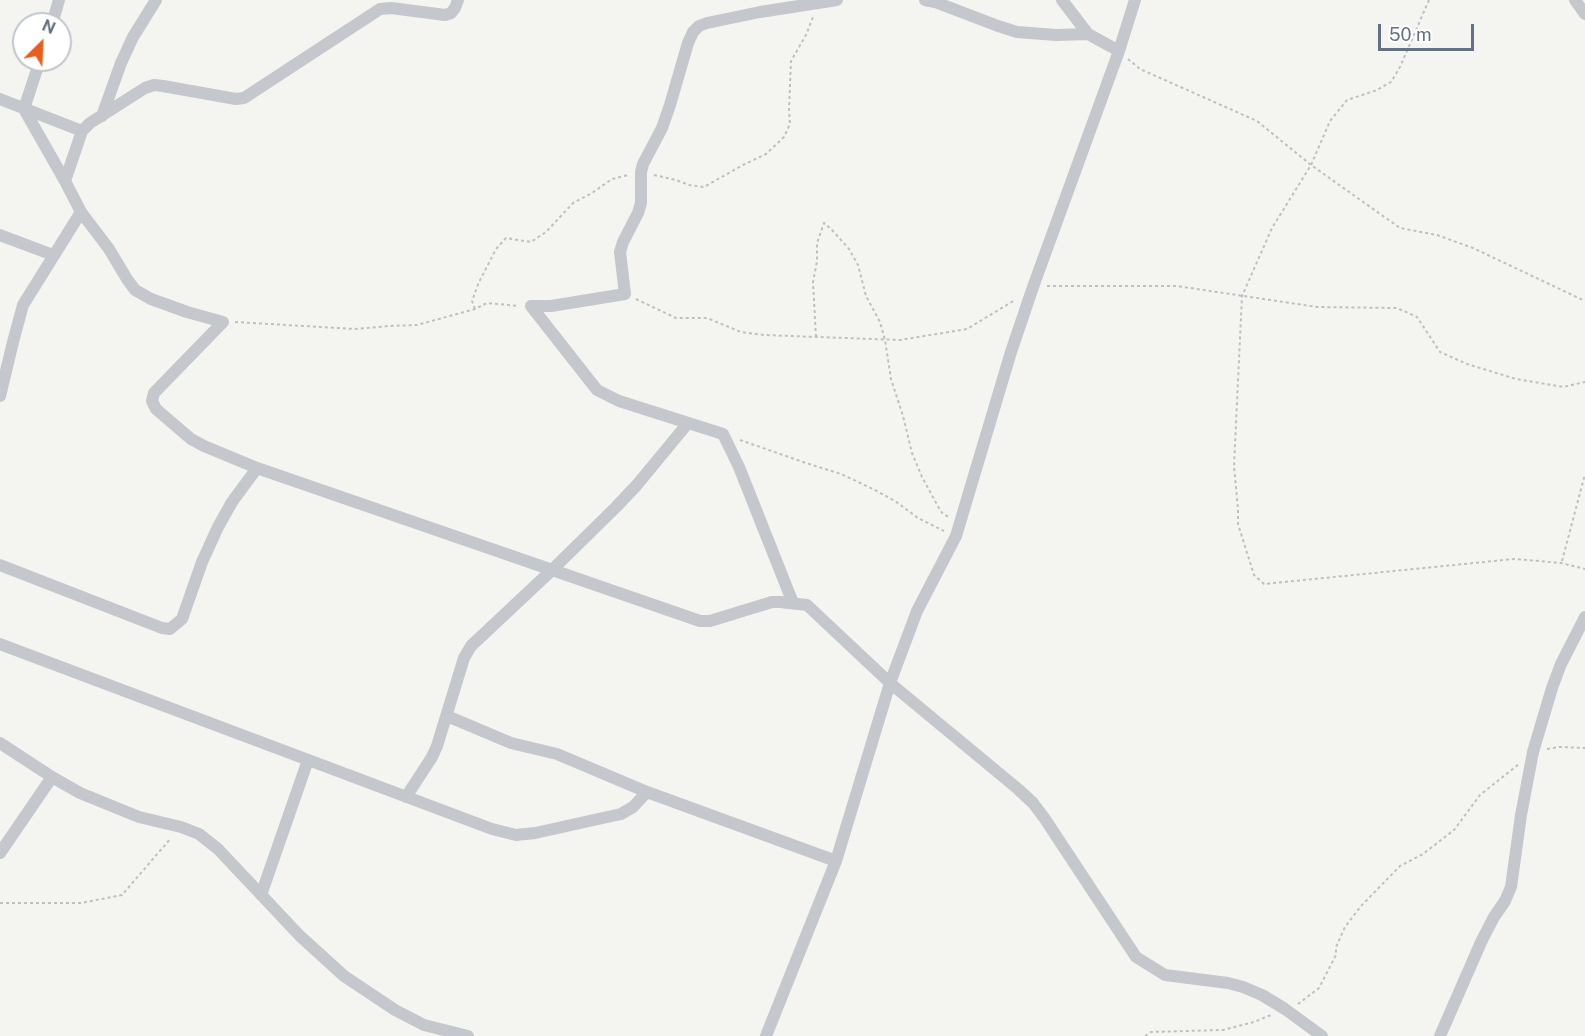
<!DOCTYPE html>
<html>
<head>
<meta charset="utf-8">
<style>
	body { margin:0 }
	#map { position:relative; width:1585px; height:1036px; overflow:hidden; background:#f4f5f0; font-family:"Public Sans",sans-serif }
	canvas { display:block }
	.north { position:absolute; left:12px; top:12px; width:60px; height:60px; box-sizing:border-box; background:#fff; border:2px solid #c0c6cd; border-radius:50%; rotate:24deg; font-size:16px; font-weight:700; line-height:24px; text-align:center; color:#627183 }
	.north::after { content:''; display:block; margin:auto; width:21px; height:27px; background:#e95e1c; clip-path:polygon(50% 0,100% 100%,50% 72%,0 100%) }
	.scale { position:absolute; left:1378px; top:24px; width:96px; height:27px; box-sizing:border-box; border:3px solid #627183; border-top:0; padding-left:8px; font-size:18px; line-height:21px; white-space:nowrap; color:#627183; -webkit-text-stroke:4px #fff; paint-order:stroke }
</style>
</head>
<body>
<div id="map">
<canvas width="1585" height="1036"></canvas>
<div class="north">N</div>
<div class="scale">50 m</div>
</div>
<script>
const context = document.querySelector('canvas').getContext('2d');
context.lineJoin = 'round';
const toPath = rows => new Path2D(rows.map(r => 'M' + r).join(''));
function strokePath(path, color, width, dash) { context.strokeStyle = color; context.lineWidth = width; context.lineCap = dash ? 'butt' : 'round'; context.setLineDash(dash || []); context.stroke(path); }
const path = toPath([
	[1429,0,1400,67,1391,82,1377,90,1347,100,1330,121,1311,165,1272,228,1242,296,1234,466,1238,509,1238,524,1254,575,1264,584,1514,559,1561,563,1585,569],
	[1128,59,1140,69,1257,121,1311,165,1400,228,1437,235,1473,248,1585,301],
	[654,175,676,180,689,185,704,187,743,165,766,154,784,137,790,124,789,110,791,61,806,35,813,17],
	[1047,286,1177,286,1317,307,1397,308,1417,317,1440,352,1467,364,1516,379,1563,387,1585,382],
	[636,299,676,318,707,318,741,332,764,335,900,340,967,329,1015,300],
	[475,309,472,301,479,282,496,249,506,238,531,242,546,232,573,203,592,193,612,179,628,175],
	[235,322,355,329,389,326,417,325,475,309,487,303,519,306],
	[816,337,813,282,817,261,817,243,824,223,832,230,849,249,858,265,866,296,880,322,885,340,891,379,903,416,912,453,922,477,940,510,943,514,949,517],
	[740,440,806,463,841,474,873,489,895,501,918,518,944,531],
	[1562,561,1585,474],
	[1547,749,1559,747,1585,748],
	[0,903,81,903,122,895,171,838],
	[1298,1004,1319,988,1336,955,1336,947,1345,927,1361,906,1400,866,1423,854,1454,830,1480,795,1519,764],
	[1145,1036,1151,1032,1223,1030,1254,1022,1271,1015]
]);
const minor = toPath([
	[458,0,455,8,451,13,445,15,391,8,380,9,244,98,236,99,163,86,154,85,145,88,90,123,82,131,65,181,81,212,109,249,127,279,135,290,151,299,187,312,223,322,154,393,152,401,156,409,191,439,204,446,257,468,700,621,710,621,772,602,780,602,807,605,890,683,1018,789,1033,803,1045,819,1136,957,1165,975,1228,983,1243,987,1262,995,1285,1009,1322,1036],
	[925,0,935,2,998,26,1017,32,1056,35,1088,34,1119,51],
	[1062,0,1088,34],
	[1575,0,1585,14],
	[52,24,59,0],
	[40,60,24,109,65,181],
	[0,99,82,131],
	[102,116,121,63,133,37,156,0],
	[0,235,53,255],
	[531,306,551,306,625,294,620,252,623,242,638,213,641,203,641,172,643,164,662,128,670,105,688,43,693,32,699,26,707,23,760,12,837,0],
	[531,306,597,390,619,401,723,434,739,467,793,603],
	[0,396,13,342,23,305,81,212],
	[0,565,162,628,170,629,182,619,202,562,218,527,232,502,257,468],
	[0,644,492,829,516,835,535,833,621,814,633,807,647,792,836,861],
	[447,716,511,743,557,754,647,792],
	[0,743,52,777,80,793,139,817,181,827,199,834,218,849,300,936,344,976,395,1010,424,1025,468,1036],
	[406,797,432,757,437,746,464,658,471,646,552,570,616,507,636,486,688,423],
	[0,853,52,777],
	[261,895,308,760],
	[766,1036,836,861,890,683,917,611,956,536,1011,352,1033,287,1119,51,1135,0],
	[1440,1036,1482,940,1494,917,1505,901,1511,887,1521,815,1533,752,1552,688,1561,664,1585,617]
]);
strokePath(path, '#bebfc1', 2, [3, 3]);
strokePath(minor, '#c4c7cb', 12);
</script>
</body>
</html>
